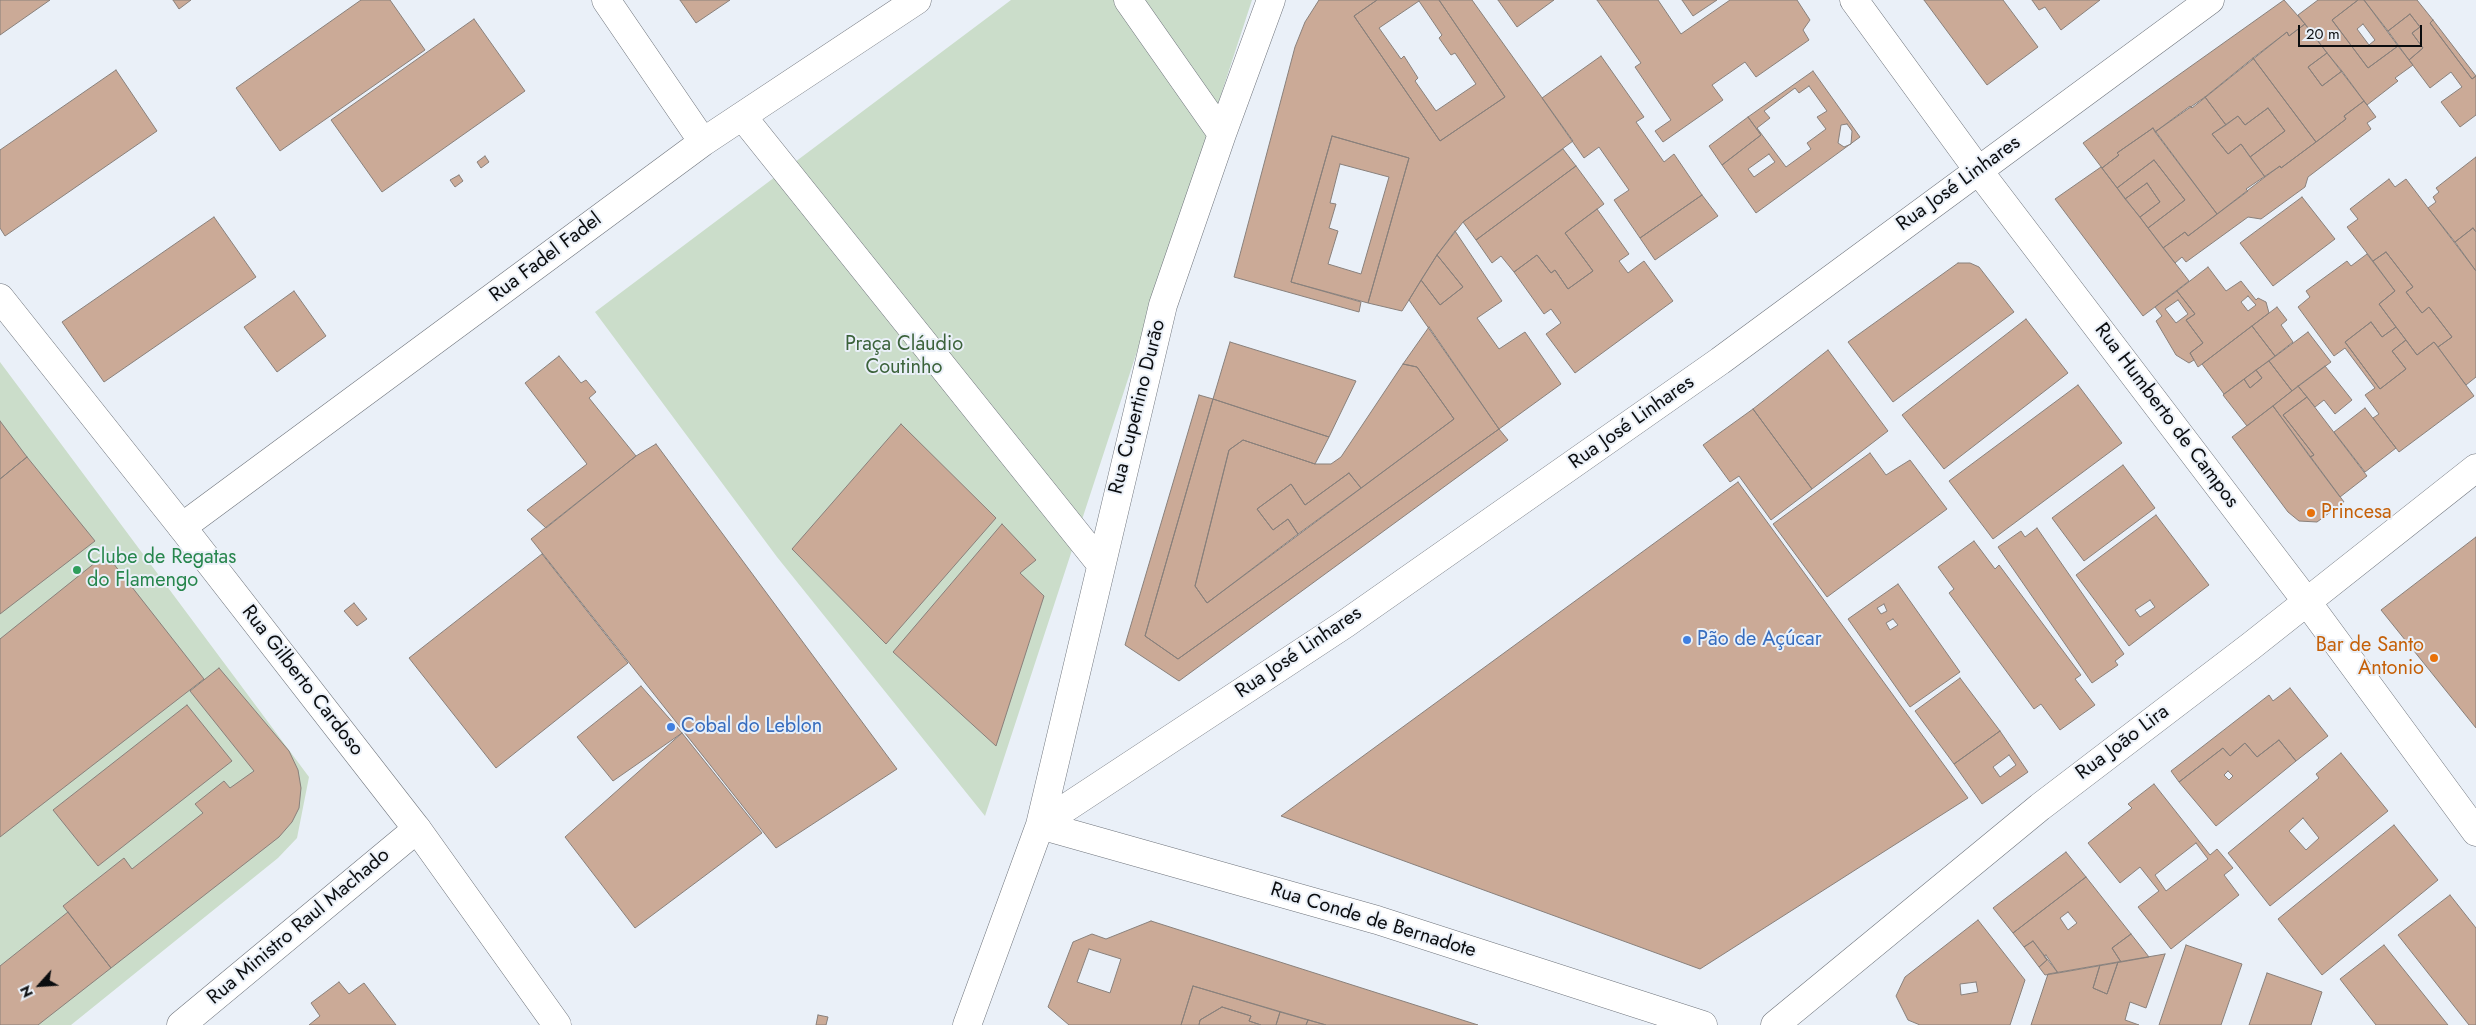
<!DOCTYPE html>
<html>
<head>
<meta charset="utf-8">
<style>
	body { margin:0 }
	#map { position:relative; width:2476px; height:1025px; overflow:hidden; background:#eaf0f8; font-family:Jost,sans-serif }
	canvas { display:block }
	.north { position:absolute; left:15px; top:960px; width:50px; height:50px; -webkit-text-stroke:4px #eaf0f8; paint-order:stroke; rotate:244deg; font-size:14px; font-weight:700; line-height:20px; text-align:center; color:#0b0d0f }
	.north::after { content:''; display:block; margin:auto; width:18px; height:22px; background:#0b0d0f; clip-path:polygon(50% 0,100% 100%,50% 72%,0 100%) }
	.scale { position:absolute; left:2298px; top:25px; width:124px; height:22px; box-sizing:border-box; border:2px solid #0b0d0f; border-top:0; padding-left:6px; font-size:15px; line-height:18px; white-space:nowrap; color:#0b0d0f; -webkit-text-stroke:4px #eaf0f8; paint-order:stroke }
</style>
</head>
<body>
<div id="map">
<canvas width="2476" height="1025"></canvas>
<div class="north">N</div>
<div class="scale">20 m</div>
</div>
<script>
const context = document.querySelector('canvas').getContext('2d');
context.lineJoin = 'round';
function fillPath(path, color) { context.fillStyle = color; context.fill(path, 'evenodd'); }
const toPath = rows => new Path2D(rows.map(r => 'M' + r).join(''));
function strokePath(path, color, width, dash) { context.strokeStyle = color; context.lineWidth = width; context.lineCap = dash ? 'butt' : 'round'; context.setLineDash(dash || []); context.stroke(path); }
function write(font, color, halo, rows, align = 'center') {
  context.font = font + ' Jost,sans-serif'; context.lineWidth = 4; context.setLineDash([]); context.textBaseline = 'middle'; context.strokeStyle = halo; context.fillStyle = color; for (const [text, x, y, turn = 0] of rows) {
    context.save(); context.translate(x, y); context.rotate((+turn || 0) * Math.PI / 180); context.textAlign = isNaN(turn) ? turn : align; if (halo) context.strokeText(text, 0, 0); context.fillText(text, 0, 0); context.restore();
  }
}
const green = toPath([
	[1011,0,1252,0,985,816,777,557,595,312],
	[0,362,309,777,297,838,278,858,71,1025,0,1025]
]);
const building = toPath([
	[0,0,50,0,0,35,0,0],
	[173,0,191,0,179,9,173,0],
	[361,0,390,0,425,50,280,151,236,88,361,0],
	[680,0,730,0,696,23,680,0],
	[1319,0,1377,0,1354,16,1440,141,1505,97,1439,0,1472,0,1573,141,1463,222,1437,255,1402,311,1368,303,1409,158,1332,136,1291,282,1361,302,1359,312,1234,277,1295,47,1305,22,1319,0],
	[1377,0,1439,0,1505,97,1440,141,1354,16,1377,0],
	[1419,1,1442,35,1439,38,1451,55,1455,53,1476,84,1436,111,1415,81,1418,78,1404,56,1401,59,1379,28,1419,1],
	[1498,0,1554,0,1517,27,1498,0],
	[1597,0,1658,0,1681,34,1730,0,1797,0,1810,20,1803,30,1809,40,1756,77,1745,62,1712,85,1723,100,1663,142,1655,131,1671,120,1635,67,1641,63,1597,0],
	[1682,0,1717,0,1693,16,1682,0],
	[1924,0,2003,0,2038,47,1987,85,1924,0],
	[2032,0,2100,0,2061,30,2045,7,2039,10,2032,0],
	[2284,0,2305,24,2289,36,2287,32,2192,108,2190,106,2155,132,2153,128,2117,153,2119,155,2102,168,2083,143,2284,0],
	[2318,0,2358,0,2332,20,2368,68,2398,46,2413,65,2395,78,2398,81,2367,105,2298,15,2318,0],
	[2358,0,2364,0,2398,46,2368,68,2332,20,2358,0],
	[2363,24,2375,40,2369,45,2357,29,2363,24],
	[2364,0,2417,0,2433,20,2430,23,2472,79,2476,76,2476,115,2460,127,2441,102,2462,87,2451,72,2430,88,2409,60,2423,48,2412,33,2420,27,2410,14,2388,31,2364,0],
	[2410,14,2420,27,2412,33,2423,48,2409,60,2388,31,2410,14],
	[474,19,525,91,382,192,331,120,474,19],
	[2433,20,2476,76,2472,79,2430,23,2433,20],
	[2305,24,2327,53,2308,67,2322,86,2342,71,2364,101,2344,116,2346,119,2316,142,2253,58,2287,32,2289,36,2305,24],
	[2327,53,2342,71,2322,86,2308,67,2327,53],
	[1601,56,1644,117,1636,122,1664,162,1674,154,1702,195,1640,238,1614,200,1629,190,1599,147,1584,158,1542,98,1601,56],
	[2253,58,2316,142,2281,168,2280,166,2265,177,2250,157,2285,131,2268,108,2245,125,2238,116,2226,125,2205,97,2253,58],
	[116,70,157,131,5,236,0,228,0,150,116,70],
	[1813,71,1860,137,1756,213,1722,165,1761,135,1748,117,1813,71],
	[1809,86,1827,111,1817,117,1826,129,1807,143,1811,149,1786,167,1757,128,1770,118,1764,111,1795,88,1799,93,1809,86],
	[1847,124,1852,131,1851,144,1844,147,1838,143,1841,125,1847,124],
	[1769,154,1775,162,1754,177,1748,169,1769,154],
	[2205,97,2226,125,2212,134,2228,154,2241,144,2265,177,2217,214,2155,132,2205,97],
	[2364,101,2376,117,2367,123,2371,129,2308,177,2305,187,2261,219,2248,217,2186,262,2182,257,2175,263,2163,248,2185,232,2188,236,2248,191,2246,189,2280,166,2281,168,2316,142,2346,119,2344,116,2364,101],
	[2268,108,2285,131,2250,157,2241,144,2228,154,2212,134,2238,116,2245,125,2268,108],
	[1748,117,1761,135,1722,165,1709,146,1748,117],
	[2153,128,2217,214,2188,236,2185,232,2163,248,2148,228,2185,200,2154,160,2117,188,2102,168,2119,155,2117,153,2153,128],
	[1332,136,1409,158,1368,303,1291,282,1332,136],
	[1340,164,1389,177,1361,274,1328,264,1338,231,1329,228,1336,204,1330,203,1340,164],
	[1563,149,1576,166,1476,240,1463,222,1563,149],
	[485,156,489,162,481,168,477,162,485,156],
	[2476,157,2476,232,2473,228,2455,242,2428,208,2436,202,2433,197,2439,192,2436,188,2476,157],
	[2154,160,2185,200,2148,228,2140,217,2160,202,2147,183,2125,199,2117,188,2154,160],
	[1576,166,1604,204,1565,233,1593,271,1568,289,1555,270,1551,273,1537,255,1514,272,1501,256,1492,263,1476,240,1576,166],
	[2101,167,2189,281,2143,316,2055,199,2101,167],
	[459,175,463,181,455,187,450,180,459,175],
	[2389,179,2395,187,2406,179,2476,271,2476,377,2466,385,2438,347,2452,337,2429,307,2422,313,2406,292,2413,287,2386,252,2373,261,2347,227,2358,219,2350,209,2389,179],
	[2147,183,2160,202,2140,217,2125,199,2147,183],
	[1702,195,1718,216,1655,260,1640,238,1702,195],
	[2302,197,2335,239,2273,286,2240,243,2302,197],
	[1597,209,1629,254,1619,261,1628,273,1644,261,1673,301,1575,373,1546,334,1561,323,1551,309,1544,314,1514,272,1537,255,1551,273,1555,270,1568,289,1593,271,1565,233,1597,209],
	[214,217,256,277,104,382,62,322,214,217],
	[2473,228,2476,232,2476,271,2455,242,2473,228],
	[1455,231,1502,301,1477,318,1499,349,1525,332,1561,384,1499,429,1409,300,1421,280,1440,305,1463,287,1437,255,1455,231],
	[2386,252,2413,287,2406,292,2422,313,2429,307,2452,337,2438,347,2434,342,2417,355,2379,304,2395,291,2373,261,2386,252],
	[2367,254,2395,291,2379,304,2396,327,2382,337,2371,322,2345,342,2380,389,2406,369,2392,351,2406,340,2417,355,2434,342,2474,396,2399,452,2373,418,2379,414,2365,395,2375,388,2345,348,2334,356,2298,307,2310,297,2306,291,2347,261,2351,266,2367,254],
	[1437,255,1463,287,1440,305,1421,280,1437,255],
	[1958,263,1970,263,1979,267,2014,312,1893,402,1848,342,1958,263],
	[2208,267,2226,291,2241,281,2256,300,2258,298,2266,302,2269,313,2198,367,2190,353,2203,343,2186,320,2195,314,2177,291,2208,267],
	[2248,296,2256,305,2248,311,2241,302,2248,296],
	[294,291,326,336,277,372,244,327,294,291],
	[2177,291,2195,314,2186,320,2203,343,2190,353,2194,360,2189,363,2176,355,2156,321,2162,316,2155,307,2177,291],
	[2178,300,2188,314,2176,323,2165,309,2178,300],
	[2277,307,2287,320,2281,325,2293,342,2275,356,2252,326,2277,307],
	[2026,319,2068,373,1944,469,1902,415,2026,319],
	[2371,322,2382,337,2396,327,2406,340,2392,351,2406,369,2380,389,2345,342,2371,322],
	[2252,326,2275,356,2224,394,2202,364,2252,326],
	[1429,327,1499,429,1178,659,1145,636,1213,399,1329,437,1315,464,1243,440,1229,450,1195,586,1207,603,1454,419,1417,367,1403,364,1429,327],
	[2308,332,2331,362,2292,391,2269,361,2308,332],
	[1230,342,1356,381,1329,437,1213,399,1230,342],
	[1828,350,1888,431,1812,489,1753,409,1828,350],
	[559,356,581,383,586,380,596,392,589,398,636,456,546,528,527,510,587,464,525,383,559,356],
	[2269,361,2292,391,2247,426,2223,395,2244,379,2250,388,2262,378,2256,370,2269,361],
	[1403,364,1417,367,1454,419,1361,488,1349,473,1305,505,1291,484,1257,509,1273,530,1288,519,1298,534,1207,603,1195,586,1229,450,1243,440,1315,464,1331,464,1341,457,1403,364],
	[2325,366,2352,400,2335,414,2324,400,2315,407,2298,386,2325,366],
	[2256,370,2262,378,2250,388,2244,379,2256,370],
	[2078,385,2122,443,1993,539,1949,481,2078,385],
	[2298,386,2307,397,2283,415,2314,455,2310,457,2273,406,2298,386],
	[1199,395,1213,399,1145,636,1178,659,1499,429,1508,440,1179,681,1125,645,1199,395],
	[2307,397,2367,476,2340,497,2310,457,2314,455,2283,415,2307,397],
	[2273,406,2344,502,2317,522,2299,521,2288,512,2232,437,2273,406],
	[2365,408,2396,448,2365,472,2334,432,2365,408],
	[1753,409,1812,489,1771,520,1739,476,1730,482,1703,445,1753,409],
	[0,421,27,457,0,479,0,421],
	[901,424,996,518,886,644,792,549,901,424],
	[656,444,897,769,776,848,531,539,636,456,656,444],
	[1870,453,1886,475,1910,460,1947,509,1827,597,1773,524,1870,453],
	[27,457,95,541,0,614,0,479,27,457],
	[2123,465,2155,508,2084,561,2052,518,2123,465],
	[1349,473,1361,488,1298,534,1288,519,1273,530,1257,509,1291,484,1305,505,1349,473],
	[1738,482,1968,798,1700,969,1281,816,1738,482],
	[2156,515,2209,585,2129,646,2076,575,2156,515],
	[2150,600,2155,607,2140,617,2135,610,2150,600],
	[1002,524,1036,560,1020,573,1044,596,996,746,893,652,1002,524],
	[2037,528,2124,654,2115,661,2118,665,2092,683,1998,547,2021,531,2025,537,2037,528],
	[2476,537,2476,728,2381,610,2476,537],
	[1974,541,1995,569,1999,565,2081,675,2075,679,2095,705,2060,730,2041,704,2034,709,1949,593,1954,589,1938,567,1974,541],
	[106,554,204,679,0,837,0,639,106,554],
	[542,554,628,663,496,768,409,658,542,554],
	[1898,584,1960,672,1910,707,1848,619,1898,584],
	[1884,604,1887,611,1881,614,1877,608,1884,604],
	[1893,619,1898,625,1890,630,1886,623,1893,619],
	[354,603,367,619,357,626,344,611,354,603],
	[219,668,289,751,298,770,301,788,299,808,292,822,279,837,111,968,63,906,124,858,132,869,203,813,195,804,224,781,230,788,254,771,190,691,219,668],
	[1960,678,2000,731,1954,764,1915,711,1960,678],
	[641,686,682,733,613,781,577,737,641,686],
	[2290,688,2328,736,2296,761,2279,740,2257,757,2245,743,2230,756,2223,748,2179,782,2171,771,2269,695,2273,701,2290,688],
	[187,705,232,761,98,866,53,810,187,705],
	[2000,731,2028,772,1982,804,1954,764,2000,731],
	[2009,755,2016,765,2000,777,1993,767,2009,755],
	[682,733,762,833,635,928,565,837,682,733],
	[2279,740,2296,761,2216,826,2179,782,2223,748,2230,756,2245,743,2257,757,2279,740],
	[2228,771,2233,776,2229,780,2224,775,2228,771],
	[2341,753,2388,811,2270,906,2228,853,2319,778,2316,774,2341,753],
	[2303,818,2319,838,2306,850,2289,831,2303,818],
	[2154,784,2210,855,2217,849,2233,868,2224,875,2239,895,2171,949,2138,907,2159,891,2140,867,2120,883,2088,843,2132,808,2128,804,2154,784],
	[2196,843,2208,859,2166,891,2155,875,2196,843],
	[2394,825,2438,880,2322,975,2278,919,2394,825],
	[2066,852,2086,877,2013,933,1993,908,2066,852],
	[2086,877,2131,934,2112,948,2121,962,2058,973,2033,941,2024,947,2013,933,2086,877],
	[2068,912,2077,923,2068,930,2060,918,2068,912],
	[2450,895,2476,928,2476,1025,2469,1025,2398,935,2450,895],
	[68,912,111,968,38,1025,0,1025,0,966,68,912],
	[1978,920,2025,980,2010,1025,1920,1025,1908,1020,1896,996,1905,977,1978,920],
	[1976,982,1978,992,1961,995,1960,984,1976,982],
	[1151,921,1478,1025,1326,1025,1193,986,1181,1025,1069,1025,1048,1007,1073,942,1092,934,1106,939,1151,921],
	[1089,949,1121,959,1110,993,1077,982,1089,949],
	[2131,934,2149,957,2121,962,2112,948,2131,934],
	[2033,941,2047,960,2039,967,2024,947,2033,941],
	[2186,945,2242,964,2221,1025,2159,1025,2186,945],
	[2384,945,2448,1025,2376,1025,2340,979,2384,945],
	[2165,954,2146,1008,2130,1002,2125,1020,2139,1025,2031,1025,2048,974,2100,965,2093,988,2107,994,2118,962,2165,954],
	[2046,955,2058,973,2045,975,2039,967,2047,960,2044,956,2046,955],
	[2118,962,2107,994,2093,988,2100,965,2118,962],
	[2267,973,2322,992,2311,1025,2249,1025,2267,973],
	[339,982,349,994,364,983,396,1025,309,1025,320,1016,311,1003,339,982],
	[1193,986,1280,1012,1276,1025,1261,1025,1249,1021,1251,1016,1222,1007,1200,1020,1199,1025,1181,1025,1193,986],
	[1222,1007,1251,1016,1249,1021,1261,1025,1199,1025,1200,1020,1222,1007],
	[1280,1012,1308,1020,1306,1025,1276,1025,1280,1012],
	[818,1015,828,1017,826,1025,816,1025,818,1015],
	[1308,1020,1326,1025,1306,1025,1308,1020]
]);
const street = toPath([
	[606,0,703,142],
	[1128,0,1222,134],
	[1854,0,1978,170,2307,602,2476,832],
	[742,116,1100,563],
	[182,527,703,142,917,0],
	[1040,825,1345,624,1720,361,2210,0],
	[1040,825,1377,920,1703,1025],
	[417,829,557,1025],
	[967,1025,1040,825,1163,305,1222,134,1271,0],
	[1775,1025,2040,807,2251,646,2476,468]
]);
const secondary = toPath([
	[0,298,182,527,417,829,181,1025]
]);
const markers = [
	[2311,513,5,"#e8710a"],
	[77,570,5,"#2e9e5b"],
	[1687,640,5,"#3f7fe0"],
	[2434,658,5,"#e8710a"],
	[671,727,5,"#3f7fe0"]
];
const streetNames = [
	["Rua José Linhares",1959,184,-36],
	["Rua Fadel Fadel",546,258,-37],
	["Rua Cupertino Durão",1138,407,-76],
	["Rua Humberto de Campos",2166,416,53],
	["Rua José Linhares",1632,423,-35],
	["Rua José Linhares",1299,653,-34],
	["Rua Gilberto Cardoso",302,681,52],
	["Rua João Lira",2123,743,-37],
	["Rua Conde de Bernadote",1373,921,17],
	["Rua Ministro Raul Machado",299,927,-40]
];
const parkNames = [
	["Praça Cláudio",904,345],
	["Coutinho",904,368]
];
const foodNames = [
	["Princesa",2321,513],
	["Bar de Santo",2424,646,"right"],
	["Antonio",2424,669,"right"]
];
const leisureNames = [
	["Clube de Regatas",87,558],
	["do Flamengo",87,581]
];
const shopNames = [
	["Pão de Açúcar",1697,640],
	["Cobal do Leblon",681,727]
];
fillPath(green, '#cbddca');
fillPath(building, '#cbaa97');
strokePath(building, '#89807b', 1);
strokePath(street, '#6f747c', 29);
strokePath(secondary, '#6f747c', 29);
strokePath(street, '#fff', 28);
strokePath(secondary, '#fff', 28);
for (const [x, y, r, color] of markers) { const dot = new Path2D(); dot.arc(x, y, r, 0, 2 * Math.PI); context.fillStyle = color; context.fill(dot); strokePath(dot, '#eaf0f8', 2); }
write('20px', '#0b0d0f', '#eaf0f8', streetNames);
write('20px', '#3b623a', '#eaf0f8', parkNames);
write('20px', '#c56008', '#eaf0f8', foodNames, 'left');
write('20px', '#27864d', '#eaf0f8', leisureNames, 'left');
write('20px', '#366cbe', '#eaf0f8', shopNames, 'left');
</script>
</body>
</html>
